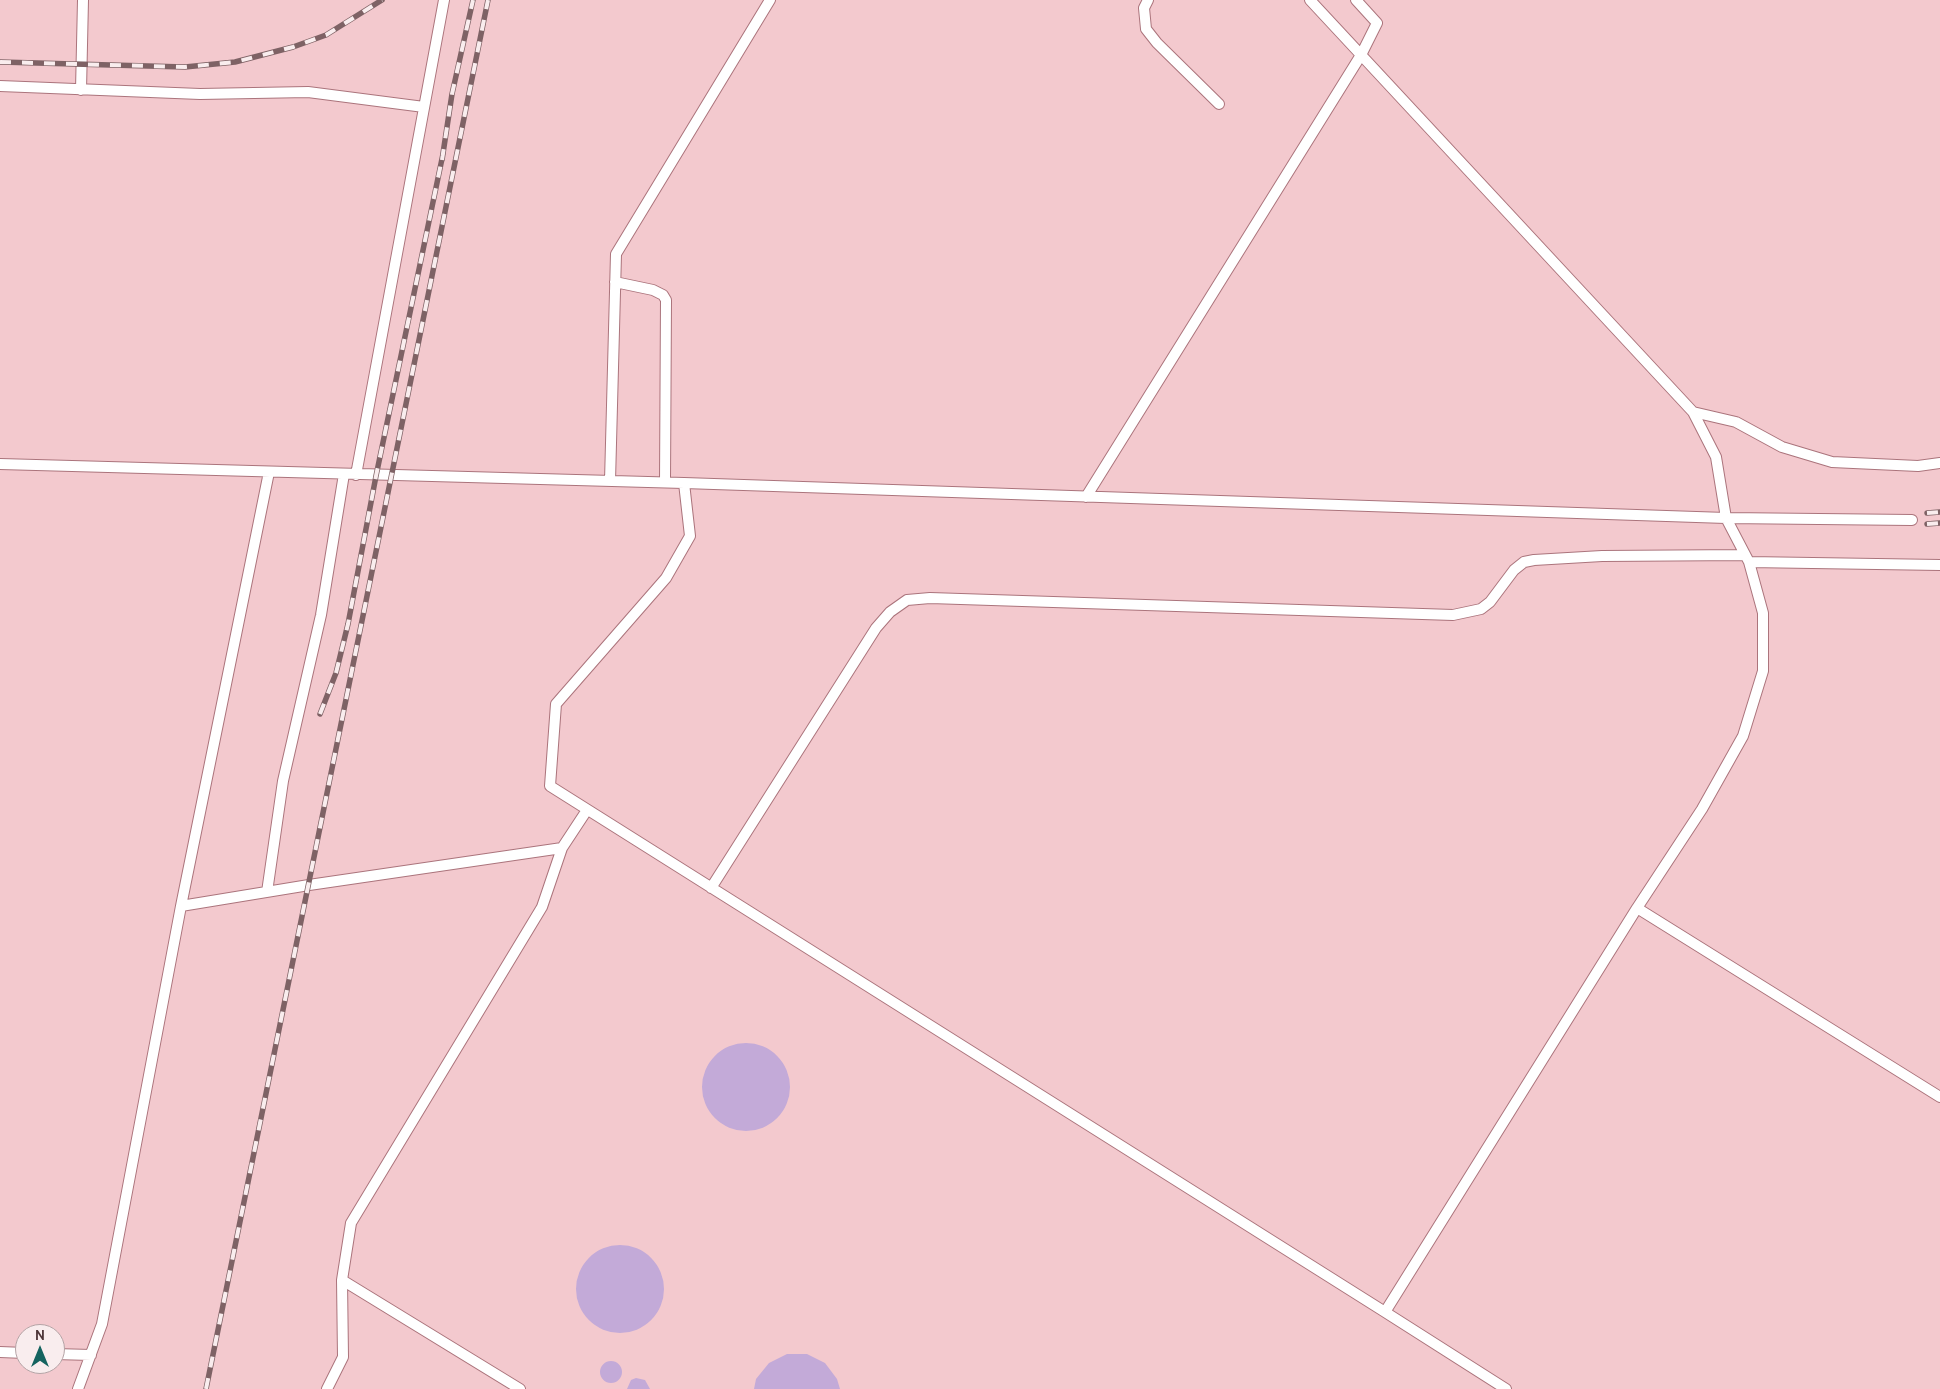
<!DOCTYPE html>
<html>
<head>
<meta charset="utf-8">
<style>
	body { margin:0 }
	#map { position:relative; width:1940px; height:1389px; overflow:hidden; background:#fed8dd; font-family:Cabin,sans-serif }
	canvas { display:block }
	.north { position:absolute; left:15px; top:1324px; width:50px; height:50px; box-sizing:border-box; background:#f9edee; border:1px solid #b4a3a5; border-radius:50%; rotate:0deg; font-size:14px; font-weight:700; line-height:20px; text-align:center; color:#4d3538 }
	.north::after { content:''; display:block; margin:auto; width:18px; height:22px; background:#166460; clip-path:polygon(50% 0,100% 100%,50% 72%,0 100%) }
</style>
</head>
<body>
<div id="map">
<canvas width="1940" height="1389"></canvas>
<div class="north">N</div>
</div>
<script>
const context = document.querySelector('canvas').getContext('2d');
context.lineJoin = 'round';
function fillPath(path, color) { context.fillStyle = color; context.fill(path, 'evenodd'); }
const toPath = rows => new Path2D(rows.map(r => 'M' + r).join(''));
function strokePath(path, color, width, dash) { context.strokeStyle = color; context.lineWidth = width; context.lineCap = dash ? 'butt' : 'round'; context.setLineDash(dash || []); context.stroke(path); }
const built = toPath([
	[0,0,1940,0,1940,1389,0,1389],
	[25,1334,55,1334,55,1364,25,1364]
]);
const building = toPath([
	'702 1087a44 44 0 1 1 88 0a44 44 0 1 1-88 0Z',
	'576 1289a44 44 0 1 1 88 0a44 44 0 1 1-88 0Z',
	[787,1354,807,1354,825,1363,837,1379,840,1389,754,1389,756,1379,769,1363],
	'600 1372a11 11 0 1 1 22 0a11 11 0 1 1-22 0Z',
	[636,1378,645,1380,650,1389,627,1389,631,1380]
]);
const lane = toPath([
	[1148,0,1144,8,1146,29,1157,43,1219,104],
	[1310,0,1693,412,1716,457,1726,518,1749,562,1940,565],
	[0,86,200,94,308,92,424,107],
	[81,90,83,0],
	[615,282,653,290,663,295,666,300,665,482],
	[1693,412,1736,422,1782,447,1832,462,1918,466,1940,463],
	[0,464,684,483,1726,518,1912,520],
	[356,475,444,0],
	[610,481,616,254,770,0],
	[684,483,690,536,666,578,556,704,550,786,1385,1312,1637,908,1940,1097],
	[1086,497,1361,55,1377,23,1356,0],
	[711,888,876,628,890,612,907,600,930,598,1453,615,1481,609,1490,602,1514,570,1524,562,1534,560,1602,556,1745,555],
	[267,892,283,781,321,615,344,474],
	[181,906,269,472],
	[1637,908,1702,809,1743,736,1763,671,1763,613,1749,562],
	[342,1280,520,1389],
	[1385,1312,1506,1389],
	[0,1352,25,1353],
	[55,1354,91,1355],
	[78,1389,102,1324,181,906,309,885,562,848,587,810],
	[327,1389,343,1357,342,1280,351,1223,542,907,562,848]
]);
const rail = toPath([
	[0,62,185,67,235,62,293,47,326,35,382,0],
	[442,160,452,94,473,0],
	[1927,513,1940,512],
	[1927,524,1940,523],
	[320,714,336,673,348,624,376,476,443,154],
	[206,1389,488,0]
]);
fillPath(built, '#f3c9ce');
fillPath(building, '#c3aad8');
strokePath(lane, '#ab747c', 12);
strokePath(lane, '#fff', 10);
strokePath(rail, '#7e6265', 5.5);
strokePath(rail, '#f9edee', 4, [11]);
</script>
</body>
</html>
